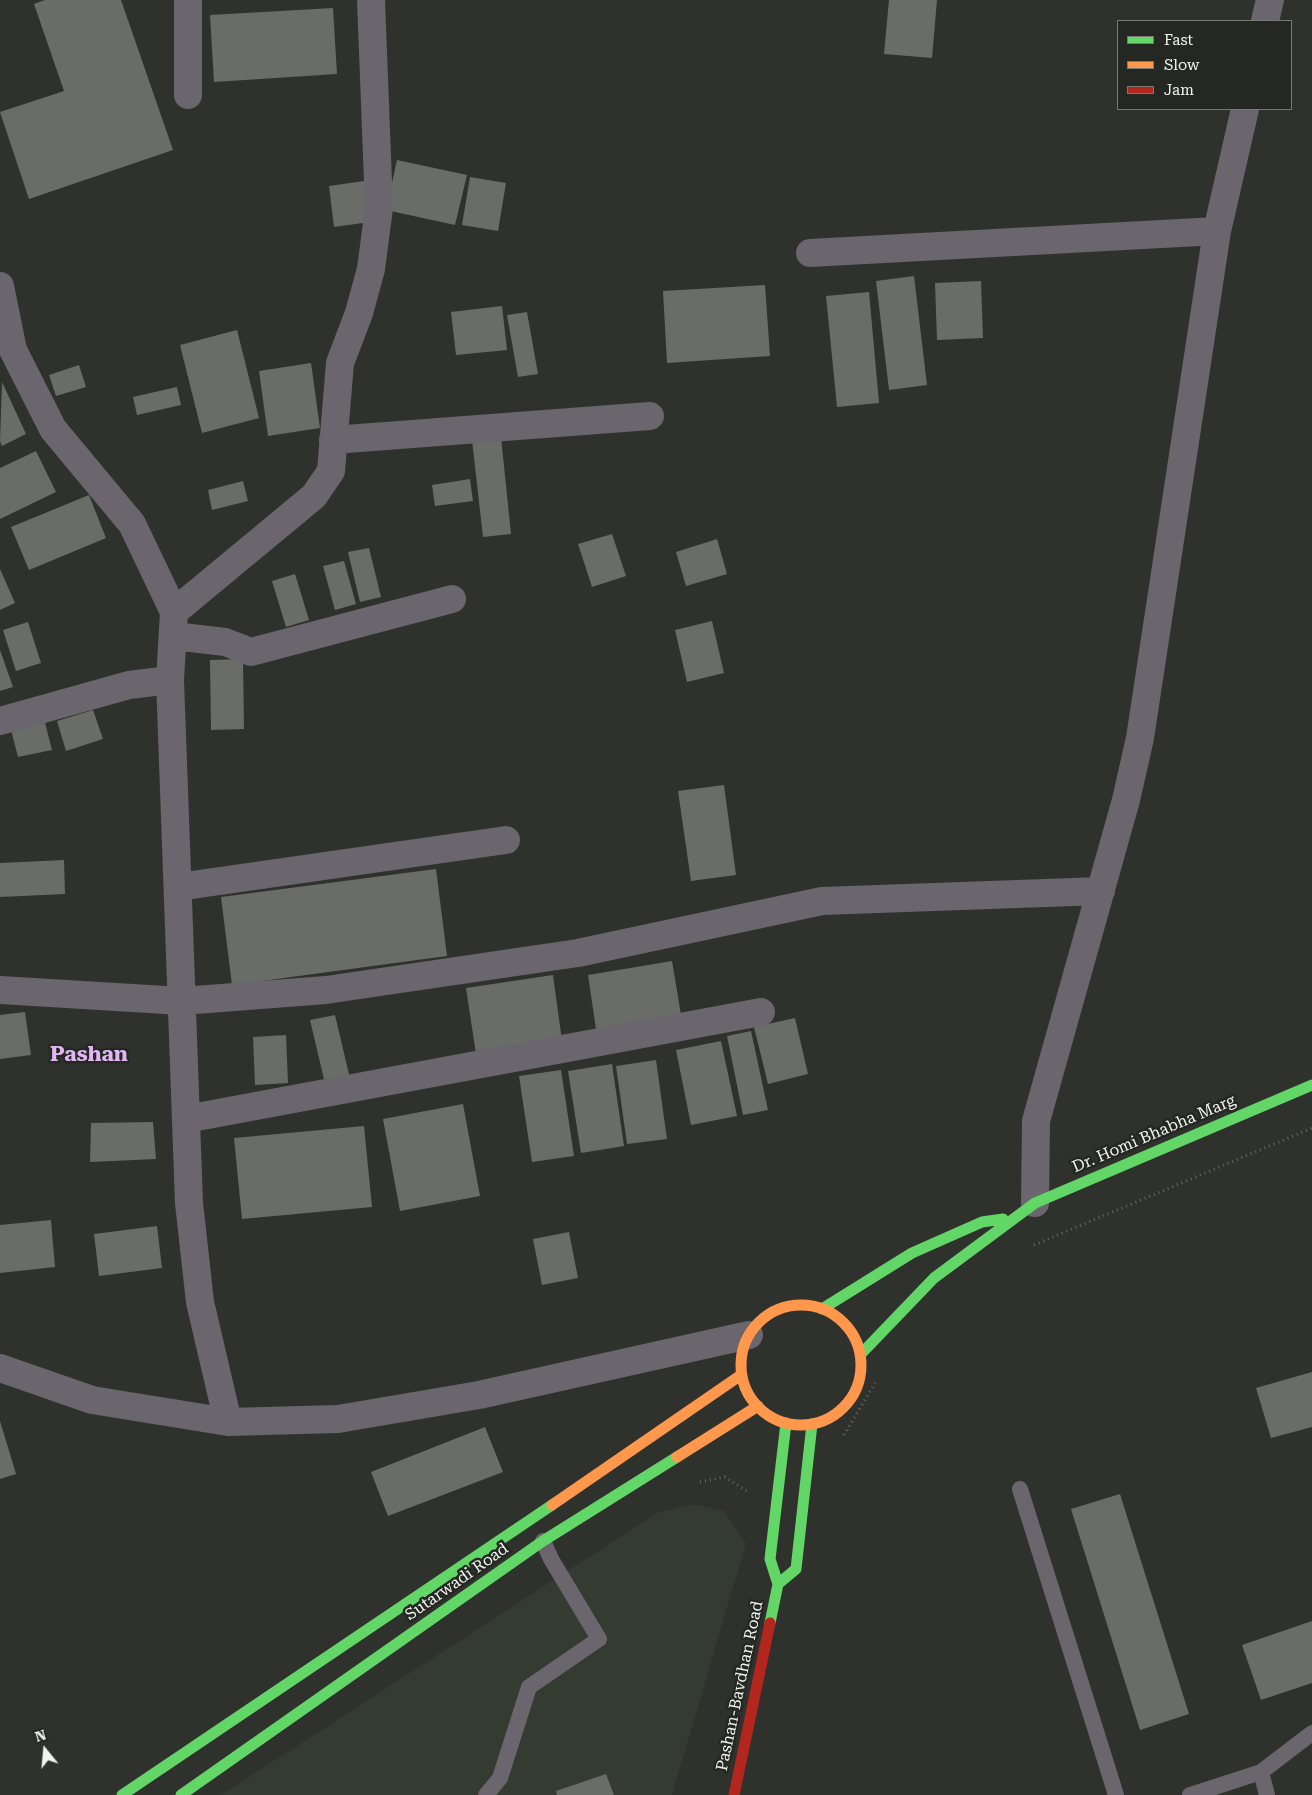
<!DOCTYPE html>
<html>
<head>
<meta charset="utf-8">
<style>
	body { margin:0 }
	#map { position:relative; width:1312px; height:1795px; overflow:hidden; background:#2f312d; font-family:"Roboto Serif",serif }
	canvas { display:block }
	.legend { position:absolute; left:1117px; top:20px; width:175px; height:90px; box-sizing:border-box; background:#252822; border:1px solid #777a74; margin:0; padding:6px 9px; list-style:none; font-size:15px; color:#f2f4f0 }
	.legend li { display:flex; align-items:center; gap:10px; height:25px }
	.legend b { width:25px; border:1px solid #777a74 }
	.north { position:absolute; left:20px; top:1725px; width:50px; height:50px; -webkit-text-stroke:4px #252822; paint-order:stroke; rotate:343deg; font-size:14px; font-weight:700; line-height:20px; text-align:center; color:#f2f4f0 }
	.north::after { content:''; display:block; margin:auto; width:18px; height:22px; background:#f2f4f0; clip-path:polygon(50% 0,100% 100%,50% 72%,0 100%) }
</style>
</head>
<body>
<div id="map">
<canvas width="1312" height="1795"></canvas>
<ul class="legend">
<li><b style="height:6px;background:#63d668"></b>Fast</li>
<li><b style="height:6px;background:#ff974d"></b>Slow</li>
<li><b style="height:6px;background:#b3261e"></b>Jam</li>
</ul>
<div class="north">N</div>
</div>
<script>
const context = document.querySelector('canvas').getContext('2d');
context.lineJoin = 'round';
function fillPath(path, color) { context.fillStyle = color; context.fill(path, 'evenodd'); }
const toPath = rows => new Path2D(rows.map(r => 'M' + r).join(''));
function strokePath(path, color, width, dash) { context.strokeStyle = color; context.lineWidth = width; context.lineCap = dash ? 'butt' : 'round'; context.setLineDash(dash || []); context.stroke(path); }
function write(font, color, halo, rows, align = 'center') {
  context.font = font + ' "Roboto Serif",serif'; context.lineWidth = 5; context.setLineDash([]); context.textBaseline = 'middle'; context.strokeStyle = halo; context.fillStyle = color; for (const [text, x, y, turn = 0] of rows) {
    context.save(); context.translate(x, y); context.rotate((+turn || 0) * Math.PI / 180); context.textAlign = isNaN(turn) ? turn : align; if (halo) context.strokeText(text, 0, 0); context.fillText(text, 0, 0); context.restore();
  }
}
const built = toPath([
	[694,1504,724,1511,746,1543,672,1795,221,1795,657,1513]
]);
const building = toPath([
	[45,0,121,0,173,150,29,199,0,112,64,91,34,4],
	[889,0,937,0,932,58,884,54],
	[333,8,337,74,214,82,210,15],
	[397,160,467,175,455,225,386,210],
	[470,177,506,183,498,231,462,225],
	[364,181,370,222,334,227,329,186],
	[914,276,927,385,889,390,876,281],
	[981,281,983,338,937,340,935,283],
	[765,285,770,356,667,363,663,291],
	[869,292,879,403,837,407,826,296],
	[502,306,507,350,456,355,451,312],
	[527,312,538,374,518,377,507,315],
	[237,330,259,418,202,433,180,345],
	[311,363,320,428,268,436,259,371],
	[79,365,86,387,56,396,49,375],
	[2,382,26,434,2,446,0,441],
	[177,387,181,405,137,415,133,397],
	[501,437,511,534,483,537,472,440],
	[36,451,56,492,0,519,0,468],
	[470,479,473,501,435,506,432,485],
	[243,481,248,501,212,510,208,490],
	[89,495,106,538,29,570,11,527],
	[612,534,626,576,592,587,578,544],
	[717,539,727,574,686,586,676,552],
	[369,548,381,597,360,602,348,552],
	[344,561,356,604,335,610,323,566],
	[0,569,15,603,0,610],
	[295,574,309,620,286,627,272,581],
	[712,621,724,673,687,682,675,630],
	[28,622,41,663,16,671,3,630],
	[0,650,13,687,0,691],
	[243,659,244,729,211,730,210,660],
	[93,710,103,739,66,751,57,721],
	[44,719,52,750,18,757,10,726],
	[724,785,736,875,691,881,678,791],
	[64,860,65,894,0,897,0,863],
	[436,869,447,956,232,985,221,897],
	[672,961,682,1021,597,1036,588,975],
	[553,975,562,1041,476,1054,466,988],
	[25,1012,31,1055,0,1059,0,1015],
	[335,1015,352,1087,327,1092,310,1020],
	[795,1018,808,1074,768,1084,754,1027],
	[751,1031,768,1110,743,1115,727,1036],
	[286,1035,288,1083,255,1085,253,1037],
	[721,1041,737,1116,691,1125,676,1050],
	[656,1060,667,1139,627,1144,616,1066],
	[612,1064,624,1146,581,1153,568,1071],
	[561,1070,574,1156,532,1162,519,1076],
	[463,1104,480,1196,400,1211,383,1119],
	[153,1122,156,1159,90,1162,91,1123],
	[364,1126,372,1207,242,1219,234,1138],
	[51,1220,55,1267,0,1273,0,1225],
	[157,1226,162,1268,99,1276,94,1234],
	[569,1232,578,1278,542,1285,533,1239],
	[1312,1372,1312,1427,1271,1438,1256,1388],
	[0,1421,16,1474,0,1479],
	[485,1427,503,1472,388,1516,371,1472],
	[1120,1494,1189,1714,1140,1730,1071,1509],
	[1312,1621,1312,1683,1261,1700,1242,1645],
	[606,1774,614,1795,557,1795,556,1791]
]);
const path = toPath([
	[1034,1245,1312,1128],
	[844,1435,875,1383],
	[700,1482,725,1477,747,1491]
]);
const lane = toPath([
	[1020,1489,1116,1795],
	[1261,1772,1267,1795],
	[486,1795,500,1778,529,1687,599,1639,551,1559,543,1541],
	[1190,1795,1261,1772,1312,1733]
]);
const street = toPath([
	[1265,21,1270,0],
	[188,95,188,0],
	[810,253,1217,231],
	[0,286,13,350,53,429,132,524,174,612],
	[333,440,650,416],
	[174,636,225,642,251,652,452,599],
	[0,721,129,685,170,680],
	[178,887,506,840],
	[0,990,182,1001,326,990,578,953,822,901,1101,891],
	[186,1119,761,1012],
	[1035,1203,1036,1121,1126,800,1140,738,1217,231,1245,109],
	[0,1368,92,1400,228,1422,338,1419,479,1395,749,1335],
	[228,1422,200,1302,189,1203,170,680,174,612,314,496,331,471,340,363,359,313,371,269,379,208,371,0]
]);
const fast = toPath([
	[822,1309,912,1253,982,1222,1003,1219],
	[861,1354,934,1278,1035,1203,1312,1085],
	[778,1584,796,1569,812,1424],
	[770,1623,778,1584,770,1559,786,1423],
	[122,1795,552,1505],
	[181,1795,543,1541,677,1457]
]);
const slow = toPath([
	'741 1365a60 60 0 1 1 120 0a60 60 0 1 1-120 0Z',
	[677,1457,758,1406],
	[552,1505,741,1375]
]);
const jam = toPath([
	[734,1795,770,1623]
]);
const streetNames = [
	["Dr. Homi Bhabha Marg",1154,1134,-23],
	["Sutarwadi Road",457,1582,-35],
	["Pashan-Bavdhan Road",740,1686,-78]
];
const districtNames = [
	["Pashan",89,1055]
];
fillPath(built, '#343b30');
fillPath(building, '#6a6c68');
strokePath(path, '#696769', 3, [1, 4]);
strokePath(lane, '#6b656e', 16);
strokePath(street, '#6b656e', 28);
strokePath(fast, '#63d668', 11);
strokePath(slow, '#ff974d', 11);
strokePath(jam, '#b3261e', 11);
write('16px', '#f2f4f0', '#252822', streetNames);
write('bold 21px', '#e3b5f5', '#252822', districtNames);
</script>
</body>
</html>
